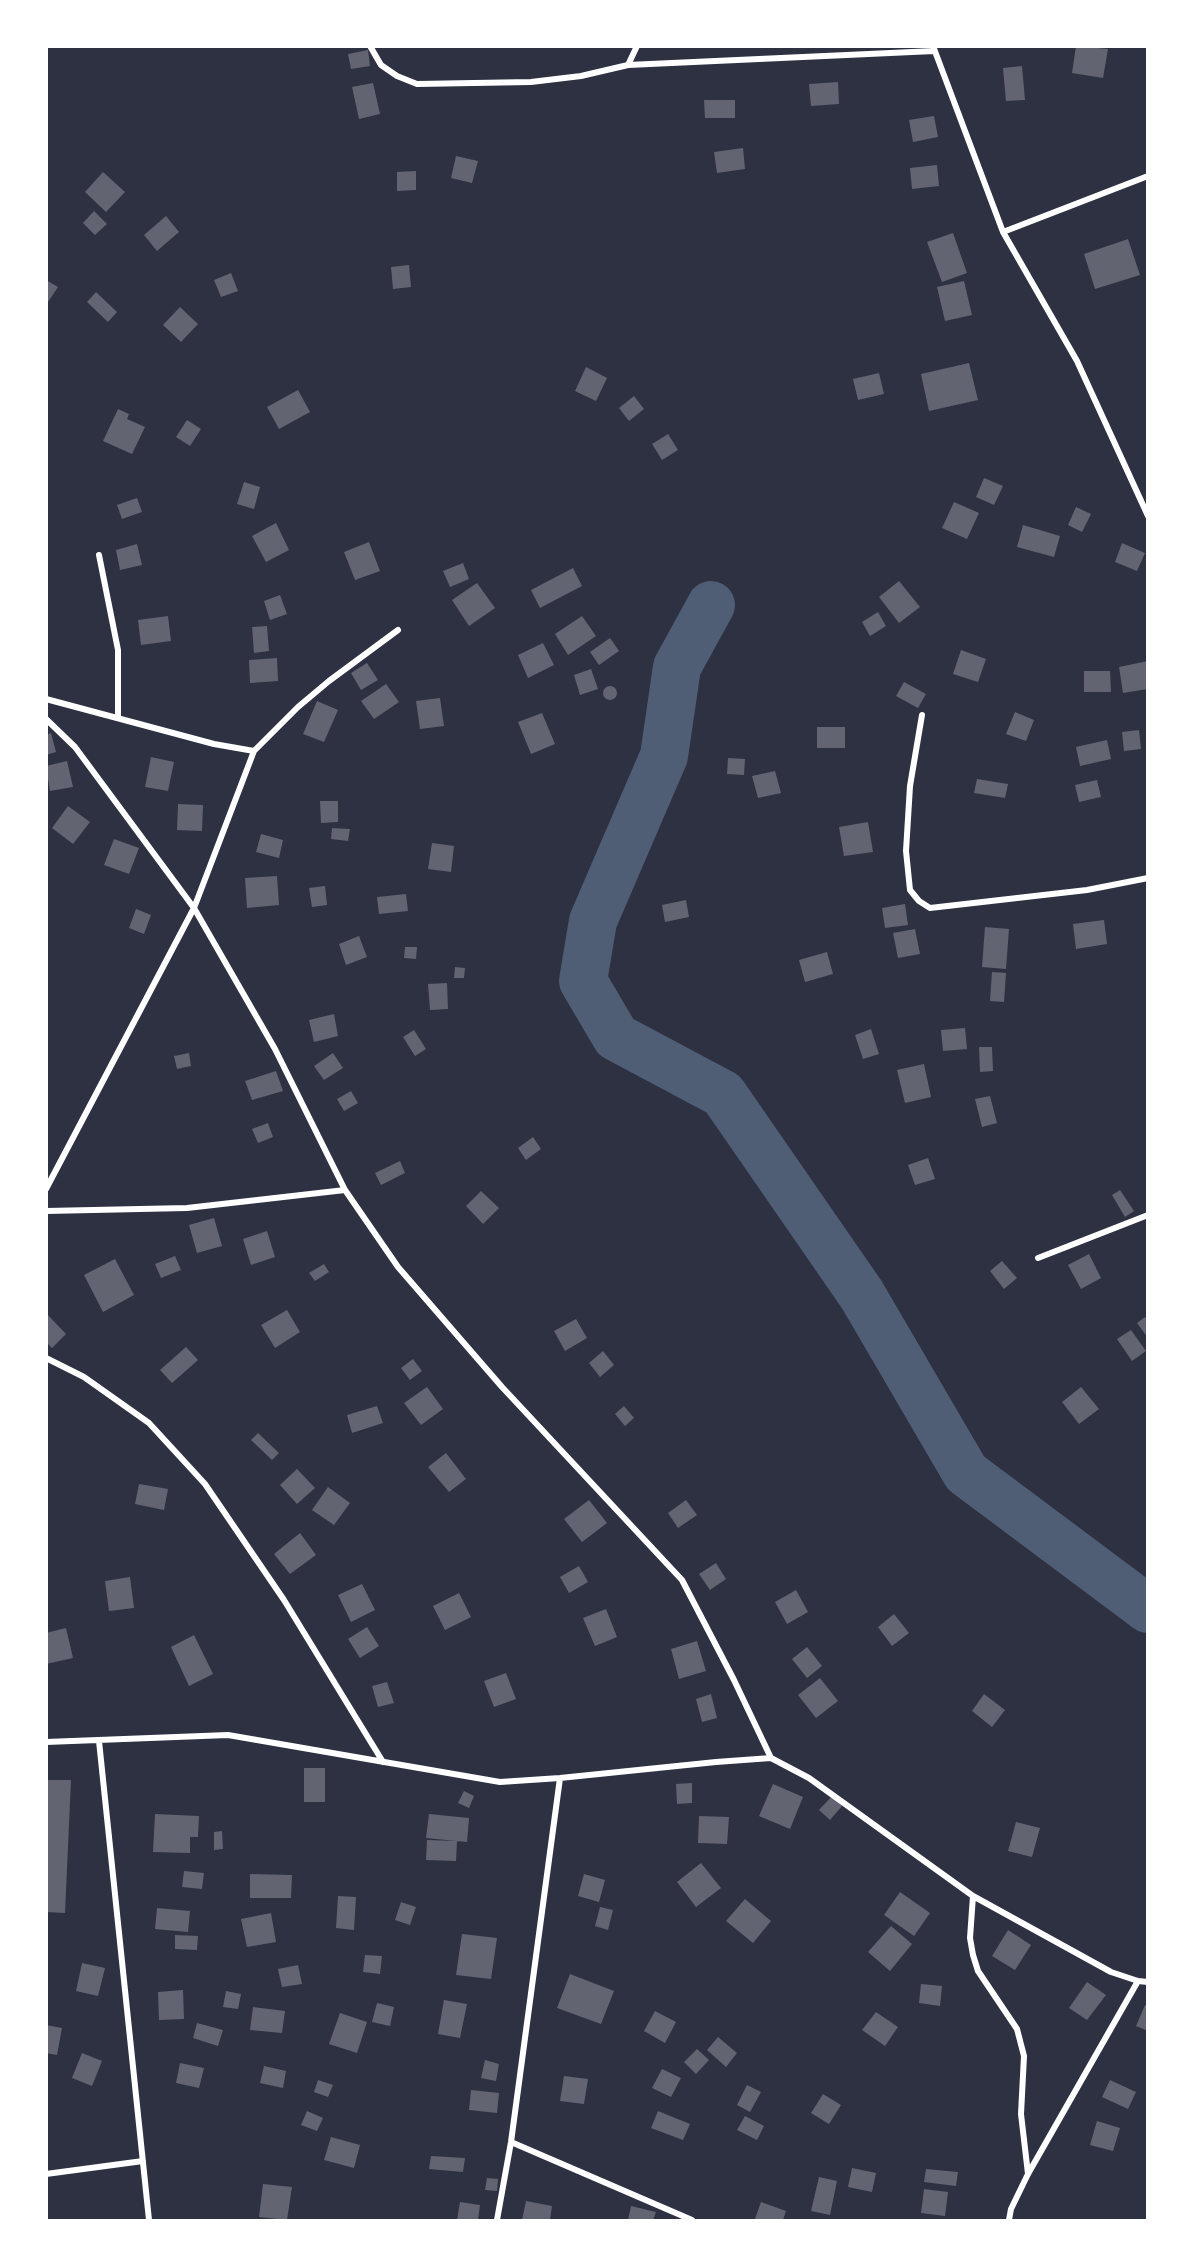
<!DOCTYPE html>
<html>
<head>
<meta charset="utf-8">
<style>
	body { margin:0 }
	#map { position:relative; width:1194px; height:2267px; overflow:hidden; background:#2d3142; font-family:Lato,sans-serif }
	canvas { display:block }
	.frame { position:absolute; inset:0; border:48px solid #fff; pointer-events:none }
</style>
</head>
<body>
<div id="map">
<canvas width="1194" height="2267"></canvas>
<div class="frame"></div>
</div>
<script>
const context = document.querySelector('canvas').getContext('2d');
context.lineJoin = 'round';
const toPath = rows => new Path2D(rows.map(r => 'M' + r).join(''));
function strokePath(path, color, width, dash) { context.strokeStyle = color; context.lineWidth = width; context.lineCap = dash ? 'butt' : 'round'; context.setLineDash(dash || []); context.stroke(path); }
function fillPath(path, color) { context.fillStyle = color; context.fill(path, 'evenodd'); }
const river = toPath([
	[711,605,677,667,664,756,593,921,583,981,616,1037,723,1094,862,1295,966,1473,1148,1609]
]);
const building = toPath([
	[1076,46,1108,49,1103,78,1072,73],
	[368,50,370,66,351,69,348,54],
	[1022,66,1025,100,1006,101,1003,68],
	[838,82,839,104,811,106,809,84],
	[373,83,380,114,359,119,352,87],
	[704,100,735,100,735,118,705,118],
	[934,116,938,137,913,142,909,120],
	[743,148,745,169,717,173,714,152],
	[456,156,478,161,472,183,451,178],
	[937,165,939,186,912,189,910,168],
	[416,171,416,190,397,191,397,172],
	[103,172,125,192,106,212,85,192],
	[94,211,107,224,95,235,83,223],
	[166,216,179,232,157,251,144,235],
	[953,233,967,273,942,282,927,242],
	[1128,239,1140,275,1095,289,1084,254],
	[409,265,411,287,393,289,391,267],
	[231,273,238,291,221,297,214,280],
	[46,280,58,287,46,305],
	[964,281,972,315,945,321,937,287],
	[96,292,117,312,108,322,87,302],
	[180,307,198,324,181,342,163,325],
	[969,363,978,400,929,411,921,374],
	[586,367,607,378,596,401,575,391],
	[879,373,884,394,858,400,853,379],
	[298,390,310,412,279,429,267,407],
	[634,396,644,409,629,421,619,408],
	[118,409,129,414,127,419,145,427,132,454,103,441],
	[187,420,201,429,190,446,176,437],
	[668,434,678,450,662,460,652,444],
	[984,478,1003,486,994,505,976,497],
	[244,482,260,487,254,509,237,504],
	[137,498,142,512,122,519,117,505],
	[954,502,979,513,967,539,942,528],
	[1076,507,1091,514,1082,532,1068,525],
	[276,523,289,550,266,562,252,536],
	[1023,525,1060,536,1054,557,1017,547],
	[369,542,380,571,355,580,344,552],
	[1122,543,1145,553,1137,571,1115,562],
	[137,544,142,565,120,570,116,550],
	[463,563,469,579,450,587,443,571],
	[573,568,582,586,540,608,531,590],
	[899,581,920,607,899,623,879,597],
	[477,583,495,608,469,626,452,600],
	[280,595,287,614,270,620,264,601],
	[878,612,886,626,870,636,862,622],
	[168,616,171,641,141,645,138,620],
	[582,616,596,636,568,655,555,634],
	[267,626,269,651,254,653,252,627],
	[610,638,619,651,599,665,590,652],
	[543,643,554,665,528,678,518,655],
	[961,650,986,659,978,682,953,674],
	[277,658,278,681,250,683,249,660],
	[1148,661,1148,689,1123,693,1119,667],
	[367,663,378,680,361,690,351,673],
	[591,669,598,689,580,695,574,675],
	[1084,671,1110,671,1111,692,1084,692],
	[904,682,926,694,918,708,896,696],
	[386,684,399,702,374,719,361,701],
	'603 693a7 7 0 1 1 14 0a7 7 0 1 1-14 0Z',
	[440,698,444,726,420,729,416,701],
	[317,701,338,710,324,742,303,734],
	[1015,712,1034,720,1026,741,1006,734],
	[542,713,555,744,531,754,518,722],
	[817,727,845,727,845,748,817,748],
	[1139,730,1141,749,1124,751,1122,732],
	[51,733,56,752,46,755,46,735],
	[1107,740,1111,759,1080,766,1076,747],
	[151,757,174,762,168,791,145,787],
	[728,758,745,759,744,775,727,774],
	[67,761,73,787,50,791,46,766],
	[775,771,781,793,758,798,752,776],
	[977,779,1008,784,1005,798,974,793],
	[1097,780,1101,797,1079,802,1075,785],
	[320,801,338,801,338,822,321,823],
	[178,804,203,805,202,831,177,830],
	[68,806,90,822,73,844,52,828],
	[868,822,873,852,844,856,839,827],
	[332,828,350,829,348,841,331,839],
	[261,834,283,840,279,858,256,852],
	[114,839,139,848,129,874,104,865],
	[432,843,454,846,451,872,428,869],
	[277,876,279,905,247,908,245,878],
	[325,886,327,905,312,907,309,888],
	[406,894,408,911,379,914,377,897],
	[686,900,689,917,665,922,662,905],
	[905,904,908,925,885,928,882,908],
	[136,909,151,915,144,934,129,928],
	[1104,920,1107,944,1076,949,1073,924],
	[985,927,1009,929,1006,969,982,967],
	[915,929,920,954,898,958,893,933],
	[359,936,367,957,346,965,339,944],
	[405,947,417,947,416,959,404,958],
	[827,952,833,974,805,982,799,960],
	[455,967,465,968,464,978,454,978],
	[992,972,1006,973,1004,1002,990,1001],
	[447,983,448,1009,430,1010,428,984],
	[334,1014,338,1036,314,1042,309,1020],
	[965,1028,967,1049,943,1051,941,1030],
	[871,1029,879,1054,863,1059,855,1035],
	[414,1030,426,1049,415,1056,403,1037],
	[979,1047,992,1047,993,1071,980,1072],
	[189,1053,191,1066,177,1069,174,1056],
	[333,1053,343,1068,324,1080,314,1066],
	[924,1064,931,1097,905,1103,897,1070],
	[276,1071,283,1091,252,1100,245,1081],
	[351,1091,358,1103,344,1111,337,1099],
	[990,1096,997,1123,982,1127,975,1099],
	[268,1123,273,1137,258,1143,252,1129],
	[533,1137,541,1149,526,1160,518,1148],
	[928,1158,935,1179,915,1185,908,1165],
	[400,1161,405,1173,381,1185,375,1173],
	[1120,1190,1134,1211,1125,1217,1112,1195],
	[481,1191,499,1208,483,1224,466,1206],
	[214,1218,222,1246,197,1253,189,1225],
	[267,1231,275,1257,251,1265,243,1239],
	[1089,1254,1101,1278,1081,1289,1068,1265],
	[175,1256,181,1270,161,1278,155,1264],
	[115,1259,134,1295,103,1312,84,1275],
	[1002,1261,1017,1278,1004,1289,990,1271],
	[324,1264,329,1272,315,1281,309,1273],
	[287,1310,300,1332,275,1348,261,1325],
	[46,1313,66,1334,52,1348,46,1342],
	[1145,1317,1148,1321,1148,1338,1137,1323],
	[576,1319,587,1338,565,1351,554,1331],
	[1131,1330,1146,1351,1132,1361,1117,1339],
	[186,1347,198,1360,172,1383,160,1370],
	[603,1351,614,1365,600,1377,589,1363],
	[413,1359,422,1371,410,1380,401,1368],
	[427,1387,443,1409,421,1425,404,1403],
	[1081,1387,1099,1409,1079,1424,1062,1402],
	[377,1406,383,1423,352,1433,347,1415],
	[624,1406,634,1418,625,1426,615,1414],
	[258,1433,279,1453,272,1460,251,1440],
	[446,1453,466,1479,449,1492,428,1467],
	[297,1469,315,1488,297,1504,280,1485],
	[139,1484,168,1489,164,1510,135,1504],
	[328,1487,350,1503,334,1525,312,1510],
	[589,1500,607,1523,582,1542,564,1519],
	[686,1500,697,1515,678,1528,668,1513],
	[300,1533,316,1555,290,1574,274,1554],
	[716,1563,726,1579,710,1590,699,1574],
	[579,1566,588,1582,569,1593,560,1577],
	[130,1577,134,1608,109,1611,105,1581],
	[362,1584,375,1610,351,1622,338,1595],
	[796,1590,808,1612,787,1624,775,1602],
	[459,1593,471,1617,445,1630,433,1606],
	[606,1609,617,1637,595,1646,583,1618],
	[894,1614,909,1633,892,1646,878,1627],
	[367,1627,379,1646,360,1658,348,1639],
	[66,1628,73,1658,46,1664,46,1633],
	[194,1635,213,1674,189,1686,171,1647],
	[697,1641,706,1671,679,1679,671,1649],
	[807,1647,822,1666,807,1678,792,1659],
	[506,1673,516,1699,494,1707,484,1681],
	[820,1678,838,1701,816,1718,798,1695],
	[387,1682,394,1703,378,1707,372,1686],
	[711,1694,717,1718,702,1722,696,1699],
	[984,1694,1005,1710,992,1727,972,1711],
	[304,1768,325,1768,325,1802,304,1802],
	[46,1780,71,1780,65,1913,46,1912],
	[692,1783,692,1803,677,1804,676,1784],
	[773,1784,803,1797,790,1829,759,1816],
	[464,1791,474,1796,469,1808,458,1803],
	[832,1796,842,1806,830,1820,819,1810],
	[155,1814,199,1816,198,1837,190,1837,190,1853,153,1852],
	[429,1814,469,1818,467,1842,426,1838],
	[699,1816,729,1817,727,1844,698,1843],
	[1016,1822,1040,1828,1032,1857,1008,1851],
	[222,1831,223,1849,214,1850,214,1832],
	[427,1840,457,1841,456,1861,426,1860],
	[701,1863,721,1888,696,1907,677,1882],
	[184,1871,204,1873,202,1889,182,1887],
	[250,1874,292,1875,291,1898,250,1898],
	[584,1874,605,1880,599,1902,578,1896],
	[900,1892,930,1913,914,1936,884,1915],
	[338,1896,356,1897,354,1930,336,1928],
	[745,1899,771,1921,753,1943,726,1921],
	[401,1902,416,1907,410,1925,395,1920],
	[600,1907,613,1910,608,1930,595,1926],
	[157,1908,190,1911,188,1932,155,1929],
	[271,1913,276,1942,247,1947,241,1919],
	[891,1926,912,1944,890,1971,868,1952],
	[1008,1930,1031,1945,1015,1970,992,1956],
	[462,1934,497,1938,491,1979,456,1975],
	[175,1935,198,1936,197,1950,175,1949],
	[365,1955,382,1956,380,1974,363,1972],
	[82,1963,105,1968,98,1996,76,1991],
	[298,1965,302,1984,282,1987,278,1969],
	[570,1974,614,1991,601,2024,557,2008],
	[1087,1982,1106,1995,1087,2020,1069,2008],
	[921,1984,942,1986,940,2006,919,2003],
	[183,1990,184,2019,159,2020,158,1992],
	[226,1991,241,1994,238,2009,223,2007],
	[444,2000,467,2004,460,2038,438,2034],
	[377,2003,394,2007,390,2026,372,2022],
	[1145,2005,1148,2006,1148,2031,1136,2026],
	[253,2007,285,2011,282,2033,250,2030],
	[655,2011,676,2022,665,2043,644,2031],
	[876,2012,898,2027,885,2046,862,2030],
	[340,2013,367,2022,357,2053,329,2044],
	[197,2023,223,2030,218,2046,193,2038],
	[46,2025,62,2028,57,2055,46,2053],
	[718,2037,737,2053,726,2067,707,2050],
	[697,2049,709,2060,696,2074,684,2062],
	[82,2053,102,2061,92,2086,72,2078],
	[485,2060,499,2064,496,2081,481,2078],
	[180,2063,204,2068,199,2088,176,2083],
	[264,2066,286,2071,283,2088,260,2083],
	[662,2069,681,2078,671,2097,652,2088],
	[564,2076,588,2079,584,2104,560,2101],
	[318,2080,333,2085,328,2097,314,2092],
	[1110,2080,1136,2092,1128,2109,1102,2097],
	[747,2085,761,2092,750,2112,737,2105],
	[471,2090,499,2093,497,2113,469,2110],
	[823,2094,841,2105,829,2124,811,2113],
	[307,2111,323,2118,317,2131,301,2125],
	[658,2111,690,2124,683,2140,651,2128],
	[745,2116,764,2126,757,2140,737,2130],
	[1097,2121,1120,2128,1113,2151,1090,2145],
	[331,2137,360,2145,354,2168,324,2160],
	[431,2156,465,2158,463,2172,429,2169],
	[852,2168,876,2173,872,2192,848,2187],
	[926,2169,958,2172,956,2186,924,2182],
	[819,2177,837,2181,830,2215,811,2211],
	[487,2178,498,2179,497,2191,485,2190],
	[263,2184,292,2187,287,2220,259,2217],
	[924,2189,948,2192,945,2216,921,2213],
	[526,2201,552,2206,550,2220,522,2220],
	[460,2202,480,2205,478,2220,457,2220],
	[761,2202,786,2211,783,2220,755,2219],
	[631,2206,656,2212,653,2220,628,2220]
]);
const minor = toPath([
	[370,46,381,65,397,76,417,84,531,82,581,76,628,65,637,46],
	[933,46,1003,232,1077,361,1148,516],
	[628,65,934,51],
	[1003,232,1148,176],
	[99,555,118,650,118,717],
	[46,699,214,744,254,751,194,908,46,1189],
	[922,715,910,786,906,851,910,890,919,901,930,908,1087,890,1148,878],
	[46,719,75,747,194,908,275,1049,345,1190,398,1267,502,1387,682,1580,734,1680,771,1758],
	[254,751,298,707,329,681,398,630],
	[46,1211,187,1208,345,1190],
	[1038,1258,1148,1215],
	[46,1358,84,1377,149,1423,205,1484,284,1600,383,1762],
	[99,1741,149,2220],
	[46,1742,228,1735,500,1782,560,1778,716,1762,771,1758,809,1778,973,1896,1111,1972,1138,1981,1148,1982],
	[973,1896,970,1938,973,1955,978,1971,1017,2029,1024,2056,1021,2114,1028,2174],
	[511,2142,692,2220],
	[46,2174,143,2161],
	[497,2220,511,2142,560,1778],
	[1009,2220,1011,2209,1028,2174,1138,1981]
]);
strokePath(river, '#4f5d75', 48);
fillPath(building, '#626471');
strokePath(minor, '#fff', 6);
</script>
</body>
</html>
